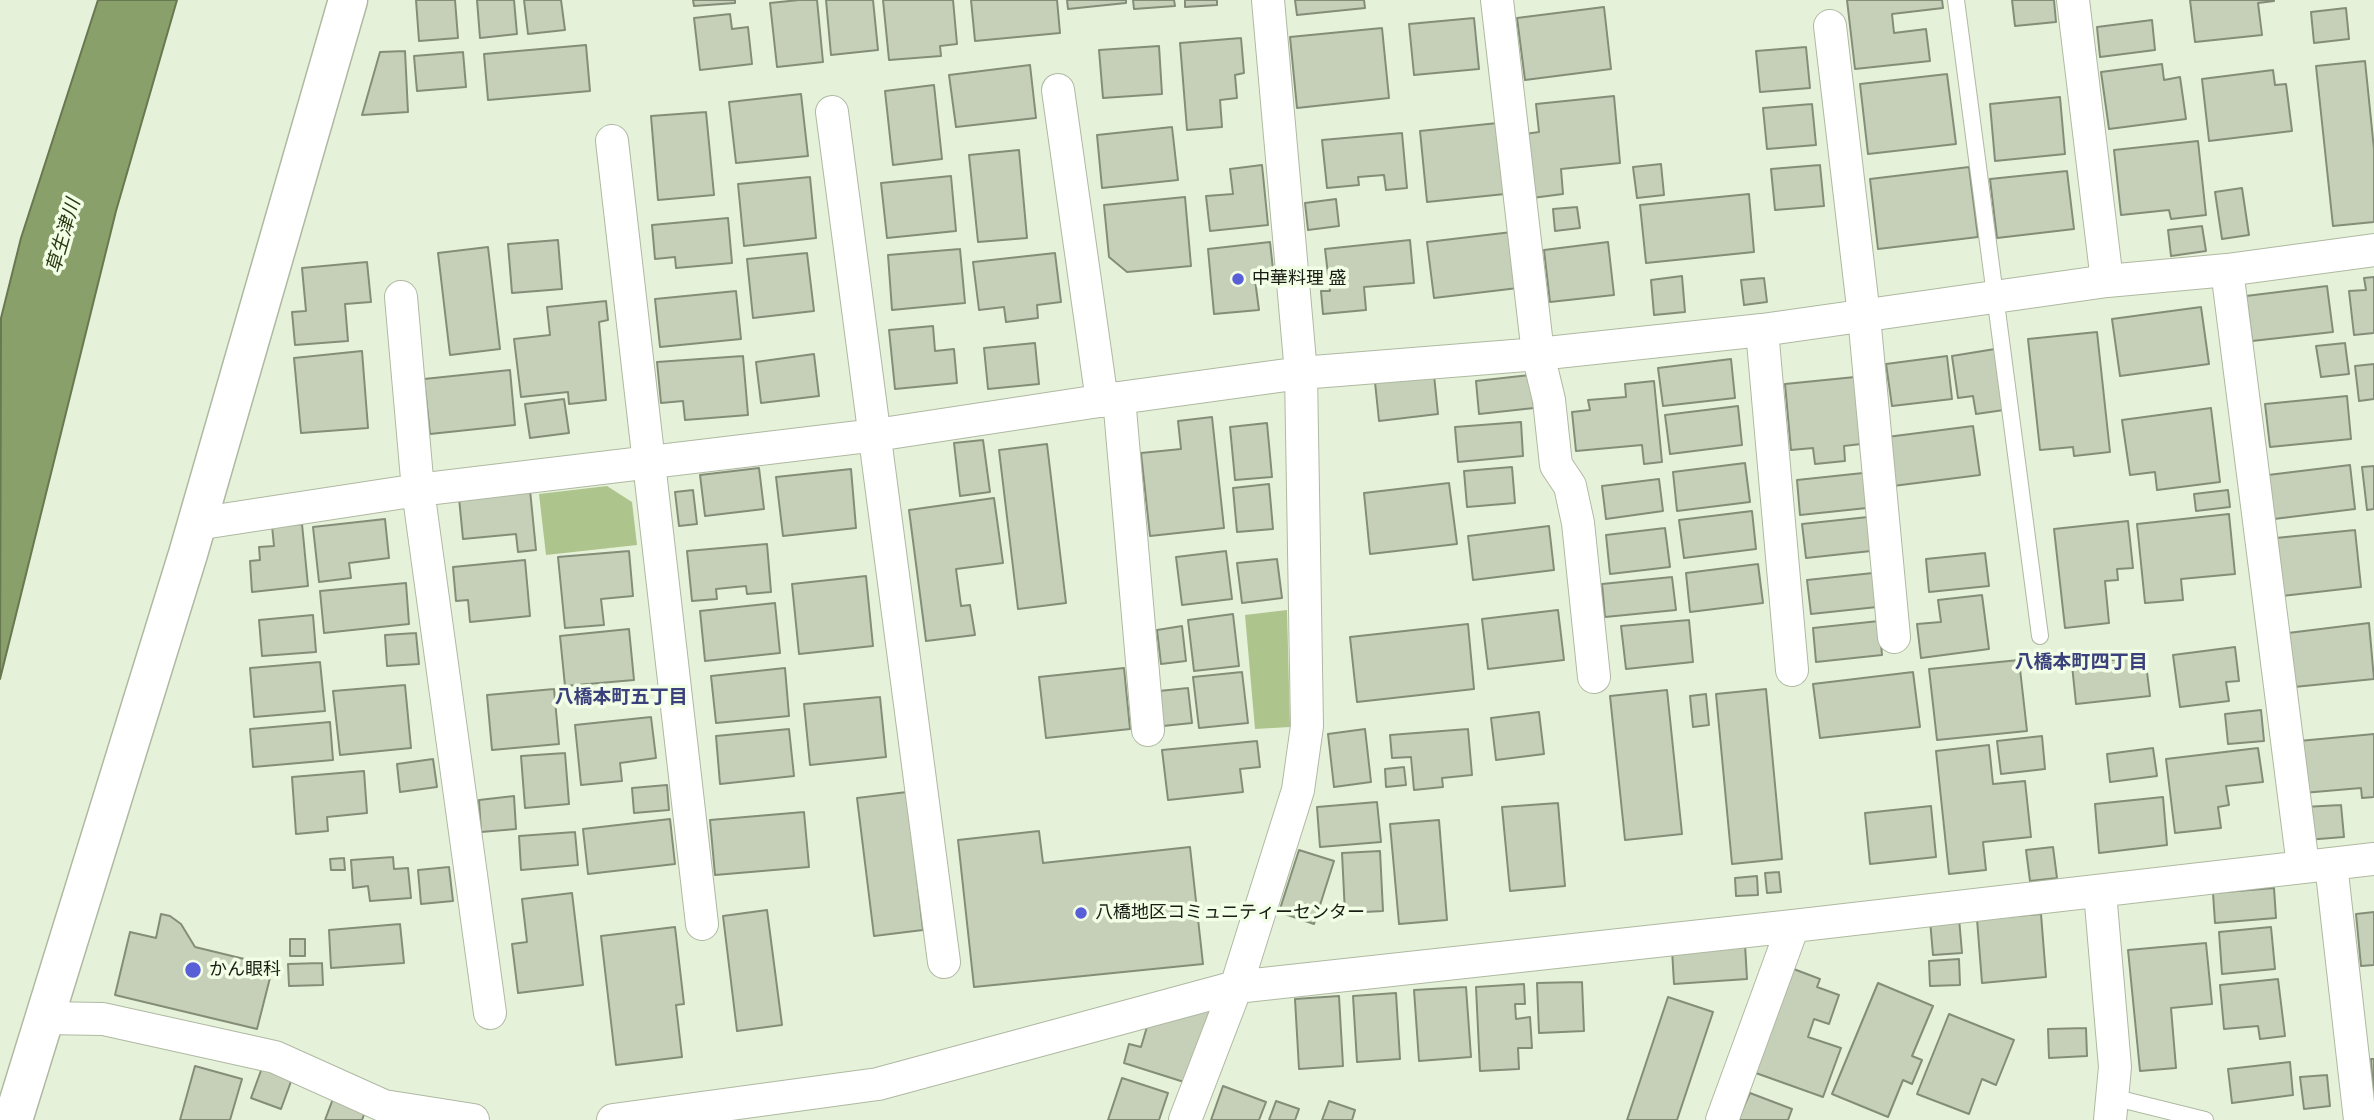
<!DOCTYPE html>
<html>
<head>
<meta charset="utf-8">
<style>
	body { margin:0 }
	canvas { display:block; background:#e6f1d9 }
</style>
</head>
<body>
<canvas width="2374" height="1120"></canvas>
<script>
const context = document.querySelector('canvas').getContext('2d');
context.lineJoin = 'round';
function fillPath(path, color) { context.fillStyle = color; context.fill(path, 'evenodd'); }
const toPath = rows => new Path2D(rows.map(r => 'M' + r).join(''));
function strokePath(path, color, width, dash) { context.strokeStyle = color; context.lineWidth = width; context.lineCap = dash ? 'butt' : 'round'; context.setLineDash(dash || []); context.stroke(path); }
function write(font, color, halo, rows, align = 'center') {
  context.font = font + ' Figtree,"Noto Sans JP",sans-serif'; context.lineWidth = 7; context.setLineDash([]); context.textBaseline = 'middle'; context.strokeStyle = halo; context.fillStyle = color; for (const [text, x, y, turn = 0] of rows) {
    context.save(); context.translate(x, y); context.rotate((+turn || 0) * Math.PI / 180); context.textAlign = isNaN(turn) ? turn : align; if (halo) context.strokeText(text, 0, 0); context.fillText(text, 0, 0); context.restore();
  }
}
const green = toPath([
	[607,486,632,502,637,545,546,555,539,494],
	[1287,610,1290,727,1255,729,1245,615]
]);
const water = toPath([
	[98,0,177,0,116,211,0,679,1,318,21,238,98,0]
]);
const building = toPath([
	[416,0,455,0,458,38,419,41,416,0],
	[477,0,514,0,517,34,480,38,477,0],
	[524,0,561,0,565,30,528,34,524,0],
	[693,0,735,0,735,3,694,6,693,0],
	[799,0,817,0,823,62,777,67,770,3,799,0],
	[826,0,873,0,878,50,831,55,826,0],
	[883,0,953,0,957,44,940,46,941,56,889,60,883,0],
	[971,0,1057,0,1060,33,975,41,971,0],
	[1067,0,1126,0,1126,3,1068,9,1067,0],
	[1133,0,1174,0,1175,6,1134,9,1133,0],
	[1185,0,1217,0,1217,5,1185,7,1185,0],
	[1295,0,1364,0,1365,8,1297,15,1295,0],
	[1847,0,1942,0,1943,8,1892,14,1894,33,1926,29,1930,61,1855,69,1847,0],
	[2012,0,2054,0,2056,22,2015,26,2012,0],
	[2190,0,2274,0,2274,1,2258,3,2262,35,2195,42,2190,0],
	[1604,7,1611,69,1525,80,1517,18,1604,7],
	[2346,8,2349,39,2314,43,2311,12,2346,8],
	[730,14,732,29,748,27,752,64,700,70,694,18,730,14],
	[1474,18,1479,69,1414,75,1409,24,1474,18],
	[2152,20,2155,50,2100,57,2097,27,2152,20],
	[1382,28,1389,98,1297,108,1290,37,1382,28],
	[1241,38,1244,73,1235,75,1237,98,1220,100,1222,127,1187,130,1180,43,1241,38],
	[586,45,590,91,488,100,484,54,586,45],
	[1159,46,1162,94,1103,98,1099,50,1159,46],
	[1806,47,1810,88,1760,92,1756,51,1806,47],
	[405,51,408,112,362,115,380,52,405,51],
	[463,52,466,87,417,91,414,56,463,52],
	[2365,61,2374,149,2374,222,2333,226,2316,66,2365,61],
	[2162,64,2164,80,2180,77,2186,119,2109,129,2101,72,2162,64],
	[1030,65,1036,118,956,127,949,75,1030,65],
	[2273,70,2275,85,2286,84,2292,131,2209,141,2202,79,2273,70],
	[1947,74,1956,144,1868,154,1860,84,1947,74],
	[934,85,942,159,893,165,885,91,934,85],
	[801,94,808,156,736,163,729,102,801,94],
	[1614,96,1620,163,1561,169,1563,194,1532,198,1525,134,1539,132,1536,104,1614,96],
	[2060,97,2065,154,1995,161,1990,104,2060,97],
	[1812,104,1816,145,1767,149,1763,108,1812,104],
	[706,112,714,195,658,200,651,116,706,112],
	[1498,123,1505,194,1427,202,1420,131,1498,123],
	[1172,127,1178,180,1102,188,1097,135,1172,127],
	[1402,133,1407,188,1386,190,1384,175,1358,177,1359,185,1327,188,1322,140,1402,133],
	[2198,141,2206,215,2171,219,2169,210,2121,215,2114,150,2198,141],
	[1019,150,1027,238,978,242,969,155,1019,150],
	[1661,164,1664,195,1637,198,1633,167,1661,164],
	[1262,165,1268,225,1210,231,1206,196,1233,194,1230,169,1262,165],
	[1820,165,1824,206,1775,210,1771,169,1820,165],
	[1969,167,1978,237,1878,249,1870,179,1969,167],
	[2067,171,2074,229,1997,238,1990,179,2067,171],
	[951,176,956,231,887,238,881,183,951,176],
	[810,177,816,238,744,246,738,184,810,177],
	[2242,188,2249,235,2222,239,2215,192,2242,188],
	[1749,194,1754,252,1646,263,1640,205,1749,194],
	[1185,197,1191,266,1127,272,1109,257,1104,205,1185,197],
	[1336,199,1339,226,1308,230,1305,203,1336,199],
	[1577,207,1580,228,1555,231,1553,209,1577,207],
	[728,218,732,263,676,268,675,257,655,259,652,225,728,218],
	[2202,226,2206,251,2171,256,2168,230,2202,226],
	[1512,232,1518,288,1434,298,1427,242,1512,232],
	[558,240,562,289,512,293,508,244,558,240],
	[1410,240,1414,283,1364,287,1366,310,1323,314,1321,291,1330,291,1325,249,1410,240],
	[1270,242,1274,278,1255,280,1259,310,1214,314,1208,249,1270,242],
	[1608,242,1614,295,1550,302,1544,250,1608,242],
	[488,247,500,349,450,355,438,253,488,247],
	[960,249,965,303,892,310,888,255,960,249],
	[807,253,814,311,753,318,747,259,807,253],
	[1055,253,1061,302,1037,305,1038,318,1006,322,1004,307,979,310,973,262,1055,253],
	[367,262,371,302,345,304,348,341,295,345,292,312,306,311,302,268,367,262],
	[1682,276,1685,312,1654,315,1651,280,1682,276],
	[2374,277,2374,333,2354,335,2349,291,2366,290,2364,278,2374,277],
	[1764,278,1767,302,1744,305,1741,280,1764,278],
	[2327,286,2333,332,2252,341,2246,296,2327,286],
	[736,291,741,339,660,347,655,299,736,291],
	[606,301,608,320,599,322,606,400,569,404,568,392,521,397,514,339,550,335,547,307,606,301],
	[2201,307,2209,364,2120,376,2112,319,2201,307],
	[933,326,935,351,954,349,957,383,895,389,889,330,933,326],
	[2097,332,2110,452,2074,456,2073,447,2040,450,2028,339,2097,332],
	[1035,343,1039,384,988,389,984,348,1035,343],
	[2345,343,2349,374,2321,377,2316,346,2345,343],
	[1995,349,2004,410,1976,414,1973,396,1958,398,1952,356,1995,349],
	[362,351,368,428,301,433,294,358,362,351],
	[814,354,819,396,761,403,756,362,814,354],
	[743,356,748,415,685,420,683,401,661,403,657,362,743,356],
	[1947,356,1952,399,1892,406,1886,364,1947,356],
	[1731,359,1735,398,1663,406,1658,368,1731,359],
	[2374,364,2374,399,2359,401,2355,366,2374,364],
	[510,370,515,425,430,434,424,379,510,370],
	[1434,375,1438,414,1379,421,1375,382,1434,375],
	[1530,375,1534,408,1479,414,1476,381,1530,375],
	[1855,377,1861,444,1844,446,1845,461,1815,464,1813,448,1791,450,1785,384,1855,377],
	[1654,381,1662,462,1644,464,1642,445,1576,451,1572,412,1590,410,1588,400,1626,397,1625,384,1654,381],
	[2347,396,2351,439,2270,447,2265,404,2347,396],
	[564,399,569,433,530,438,525,404,564,399],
	[1738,406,1742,445,1670,454,1665,415,1738,406],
	[2211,408,2220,482,2157,490,2155,472,2130,475,2122,420,2211,408],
	[1212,417,1224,528,1150,536,1141,453,1181,449,1178,421,1212,417],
	[1521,422,1523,456,1458,462,1455,427,1521,422],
	[1267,423,1272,477,1235,480,1230,427,1267,423],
	[1973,426,1980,475,1893,486,1887,437,1973,426],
	[983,440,990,492,960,496,954,443,983,440],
	[1047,444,1066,603,1018,609,999,450,1047,444],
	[1745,463,1750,502,1677,511,1673,472,1745,463],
	[2350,465,2355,509,2274,519,2268,475,2350,465],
	[2374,466,2374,509,2367,510,2362,467,2374,466],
	[1512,467,1515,503,1467,507,1464,471,1512,467],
	[759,468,764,509,705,516,700,475,759,468],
	[851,469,856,528,783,536,776,477,851,469],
	[1863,473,1867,508,1800,515,1797,480,1863,473],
	[1659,479,1663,511,1606,519,1602,486,1659,479],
	[1449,483,1457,544,1370,554,1364,493,1449,483],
	[1269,484,1273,529,1237,532,1233,488,1269,484],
	[530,490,536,550,518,552,516,534,463,539,459,498,530,490],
	[693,490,697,524,679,526,675,492,693,490],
	[2228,490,2230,507,2196,511,2194,494,2228,490],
	[994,498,1003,563,956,569,961,606,970,605,975,635,926,641,909,510,994,498],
	[1752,511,1756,549,1684,558,1679,520,1752,511],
	[2229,514,2235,574,2181,579,2183,600,2145,603,2137,524,2229,514],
	[1868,517,1871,551,1806,558,1802,524,1868,517],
	[385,519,389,558,349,563,351,578,319,582,313,527,385,519],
	[2128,521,2133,568,2117,569,2118,580,2105,581,2109,623,2065,628,2054,529,2128,521],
	[302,524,308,586,252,592,250,561,260,560,259,547,274,546,272,526,302,524],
	[1549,526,1554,570,1473,580,1468,536,1549,526],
	[1665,528,1670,567,1610,574,1606,535,1665,528],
	[2355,530,2361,587,2282,596,2276,538,2355,530],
	[767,544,771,592,747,594,746,586,716,589,717,599,692,601,687,551,767,544],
	[629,551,633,596,601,599,604,625,565,628,558,557,629,551],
	[1226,551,1232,599,1182,605,1176,557,1226,551],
	[1985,553,1989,586,1929,592,1926,559,1985,553],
	[1277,559,1282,598,1242,603,1237,563,1277,559],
	[525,560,530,616,470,622,468,600,456,601,453,567,525,560],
	[1758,564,1763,603,1690,612,1686,573,1758,564],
	[1873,573,1877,607,1811,614,1807,580,1873,573],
	[866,576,873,646,799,654,792,584,866,576],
	[1672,577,1676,610,1605,617,1602,584,1672,577],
	[406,583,409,624,324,633,320,591,406,583],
	[1982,595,1989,649,1921,658,1917,624,1941,622,1938,600,1982,595],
	[775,603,780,653,705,661,700,611,775,603],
	[1558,610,1564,660,1488,669,1482,619,1558,610],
	[1233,614,1239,666,1194,671,1188,620,1233,614],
	[313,615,316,652,262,656,259,620,313,615],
	[1689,620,1693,662,1626,669,1621,626,1689,620],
	[1879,621,1882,655,1816,662,1813,628,1879,621],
	[2369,623,2374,679,2294,687,2288,633,2369,623],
	[1468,624,1474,689,1357,702,1350,637,1468,624],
	[1182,626,1186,661,1161,664,1157,630,1182,626],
	[629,629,634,680,565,686,560,636,629,629],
	[416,633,419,664,387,666,385,635,416,633],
	[2235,647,2239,681,2226,682,2229,701,2180,707,2173,655,2235,647],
	[2145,656,2150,696,2076,704,2072,665,2145,656],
	[2019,660,2027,731,1937,740,1929,669,2019,660],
	[320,662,325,711,254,717,250,668,320,662],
	[785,668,789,716,716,723,711,676,785,668],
	[1124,668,1130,729,1046,738,1039,677,1124,668],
	[1242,672,1248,723,1199,728,1193,677,1242,672],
	[1913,672,1920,727,1820,738,1813,684,1913,672],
	[405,685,411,748,340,755,333,691,405,685],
	[1188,688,1192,723,1163,726,1159,691,1188,688],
	[554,689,559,744,492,750,487,695,554,689],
	[1766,689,1782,859,1732,864,1716,694,1766,689],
	[1667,690,1682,834,1625,840,1610,696,1667,690],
	[1706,694,1709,725,1693,727,1690,696,1706,694],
	[880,697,886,757,810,765,804,704,880,697],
	[2261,710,2264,741,2228,744,2225,714,2261,710],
	[1539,712,1544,754,1496,760,1491,718,1539,712],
	[651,717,656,758,620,763,622,781,581,785,575,725,651,717],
	[330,722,333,760,253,767,250,729,330,722],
	[789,729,794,776,720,784,716,736,789,729],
	[1365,729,1371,782,1334,787,1328,734,1365,729],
	[1468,729,1472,775,1442,778,1443,787,1414,790,1411,757,1392,758,1390,735,1468,729],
	[2374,734,2374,797,2362,798,2361,788,2303,793,2299,741,2374,734],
	[2042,736,2045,769,2001,774,1997,741,2042,736],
	[1257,741,1260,767,1240,769,1243,792,1168,800,1162,750,1257,741],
	[1989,745,1993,784,2025,781,2031,837,1983,842,1986,870,1949,874,1936,751,1989,745],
	[2153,748,2157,776,2110,782,2107,754,2153,748],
	[2258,748,2263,782,2226,786,2229,805,2218,807,2221,828,2175,833,2166,759,2258,748],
	[565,753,569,804,525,808,521,756,565,753],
	[433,759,437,787,400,792,397,764,433,759],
	[1404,767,1406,785,1386,787,1385,769,1404,767],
	[364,771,367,813,327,817,328,831,296,834,292,777,364,771],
	[667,785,669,810,634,813,632,788,667,785],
	[907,792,923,930,874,936,857,798,907,792],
	[514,796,516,829,481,832,479,800,514,796],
	[2163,797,2167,845,2099,853,2095,804,2163,797],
	[1377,802,1381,842,1320,847,1317,807,1377,802],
	[1558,803,1565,886,1510,891,1502,807,1558,803],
	[2341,805,2344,837,2306,840,2304,807,2341,805],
	[1931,806,1936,857,1870,864,1865,813,1931,806],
	[804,812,809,867,715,875,710,820,804,812],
	[670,819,675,864,588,874,583,829,670,819],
	[1439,820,1447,920,1399,924,1390,824,1439,820],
	[1039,831,1043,863,1190,847,1203,964,974,987,958,840,1039,831],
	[575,832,578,865,521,870,519,836,575,832],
	[2053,847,2057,878,2030,881,2026,850,2053,847],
	[1299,850,1334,861,1314,924,1279,912,1299,850],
	[1380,851,1383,911,1345,913,1342,853,1380,851],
	[393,857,394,869,408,868,411,898,370,901,368,886,353,888,351,860,393,857],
	[344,858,345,870,331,870,330,859,344,858],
	[449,867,453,901,421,904,418,870,449,867],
	[1779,872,1781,892,1767,893,1765,873,1779,872],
	[1757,876,1758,895,1736,896,1735,878,1757,876],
	[2274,888,2276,918,2215,923,2213,893,2274,888],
	[572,893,583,985,518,993,512,944,527,942,522,899,572,893],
	[767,910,782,1025,737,1031,723,916,767,910],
	[2374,912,2374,965,2361,966,2356,914,2374,912],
	[161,914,170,916,181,924,195,947,273,966,257,1029,115,995,130,932,156,938,161,914],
	[2041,914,2046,977,1982,983,1977,919,2041,914],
	[1959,918,1962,953,1933,955,1930,920,1959,918],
	[400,924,404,963,331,968,329,930,400,924],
	[675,927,684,1004,676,1005,682,1057,616,1065,601,936,675,927],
	[2271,927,2275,969,2222,974,2219,932,2271,927],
	[290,939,305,939,305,956,290,956,290,939],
	[2206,943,2212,1004,2171,1008,2176,1068,2140,1071,2128,950,2206,943],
	[1745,944,1747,979,1674,984,1672,949,1745,944],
	[1959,959,1960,985,1930,986,1929,961,1959,959],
	[322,963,323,985,289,986,288,964,322,963],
	[1791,968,1820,979,1817,987,1839,995,1829,1024,1814,1019,1808,1037,1841,1048,1823,1097,1753,1072,1791,968],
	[2278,979,2285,1036,2260,1039,2258,1026,2224,1029,2220,985,2278,979],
	[1582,982,1584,1031,1539,1033,1537,983,1582,982],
	[1878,983,1933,1006,1912,1056,1922,1060,1912,1084,1903,1080,1888,1117,1832,1094,1878,983],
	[1524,984,1525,1004,1515,1004,1516,1019,1530,1017,1532,1048,1518,1048,1519,1069,1480,1071,1476,987,1524,984],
	[1466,987,1471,1057,1419,1061,1414,990,1466,987],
	[1396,993,1400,1059,1357,1062,1353,996,1396,993],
	[1339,996,1343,1066,1299,1069,1295,999,1339,996],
	[1668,997,1713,1012,1677,1120,1627,1120,1668,997],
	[1211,1008,1184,1082,1124,1063,1129,1044,1141,1047,1149,1020,1211,1008],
	[1949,1014,2014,1040,1996,1085,1982,1079,1969,1114,1917,1094,1949,1014],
	[2086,1028,2087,1056,2049,1058,2048,1029,2086,1028],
	[2371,1059,2374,1059,2374,1106,2371,1059],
	[2290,1062,2293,1095,2232,1103,2228,1069,2290,1062],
	[263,1065,293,1076,281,1109,251,1098,263,1065],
	[195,1066,242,1079,230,1120,180,1120,195,1066],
	[2327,1075,2330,1106,2304,1109,2300,1077,2327,1075],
	[1122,1078,1168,1093,1159,1120,1108,1120,1122,1078],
	[1223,1086,1266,1102,1259,1120,1211,1120,1223,1086],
	[1750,1093,1792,1109,1788,1120,1738,1120,1750,1093],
	[334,1096,366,1109,362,1120,325,1120,334,1096],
	[1276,1101,1299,1109,1295,1120,1269,1120,1276,1101],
	[1329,1101,1355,1110,1352,1120,1322,1120,1329,1101]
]);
const lane = toPath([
	[1956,0,2040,636],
	[2112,1097,2205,1120]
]);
const street = toPath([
	[1497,0,1538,354,1549,400,1556,465,1570,486,1578,523,1594,677],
	[2073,0,2107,281],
	[1830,26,1864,316,1894,637],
	[1058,90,1102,401],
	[832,112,944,962],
	[612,141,702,924],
	[2227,270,2303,866],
	[401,297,418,490,490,1013],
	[1762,330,1792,670],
	[1119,398,1148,730],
	[196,524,418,490,876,435,1119,398,1301,373,1538,354,1762,330,2107,281,2227,270,2374,250],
	[2331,864,2360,1120],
	[2100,892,2115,1067,2110,1120],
	[45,1018,103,1019,275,1057,384,1106,473,1120],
	[613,1120,878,1084,1236,987,1793,926,2374,859],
	[1185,1120,1236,987,1298,790,1307,726,1301,373,1268,0],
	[1722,1120,1793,926]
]);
const secondary = toPath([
	[13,1120,188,554,348,0]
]);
const markers = [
	[1238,279,7,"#595fd6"],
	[1081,913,7,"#595fd6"],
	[193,970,9,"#595fd6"]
];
const poiNames = [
	["中華料理 盛",1252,279],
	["八橋地区コミュニティーセンター",1095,913],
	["かん眼科",209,970]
];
const waterNames = [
	["草生津川",64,236,-74]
];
const neighbourhoodNames = [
	["八橋本町四丁目",2081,662],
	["八橋本町五丁目",621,697]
];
fillPath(green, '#adc48d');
fillPath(water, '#8aa06a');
strokePath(water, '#687850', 2);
fillPath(building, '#c6d0b9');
strokePath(building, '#848d78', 2);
strokePath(lane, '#afb9a2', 18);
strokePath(street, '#afb9a2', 34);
strokePath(secondary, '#afb9a2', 41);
strokePath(lane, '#fff', 16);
strokePath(street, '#fff', 32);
strokePath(secondary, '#fff', 38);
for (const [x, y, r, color] of markers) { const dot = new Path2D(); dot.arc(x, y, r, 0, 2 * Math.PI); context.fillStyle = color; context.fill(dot); strokePath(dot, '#f3fee6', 2.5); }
write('18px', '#181c13', '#f3fee6', poiNames, 'left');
write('italic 19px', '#2a3910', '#f3fee6', waterNames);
write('bold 19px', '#3a407c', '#f3fee6', neighbourhoodNames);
</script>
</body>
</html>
